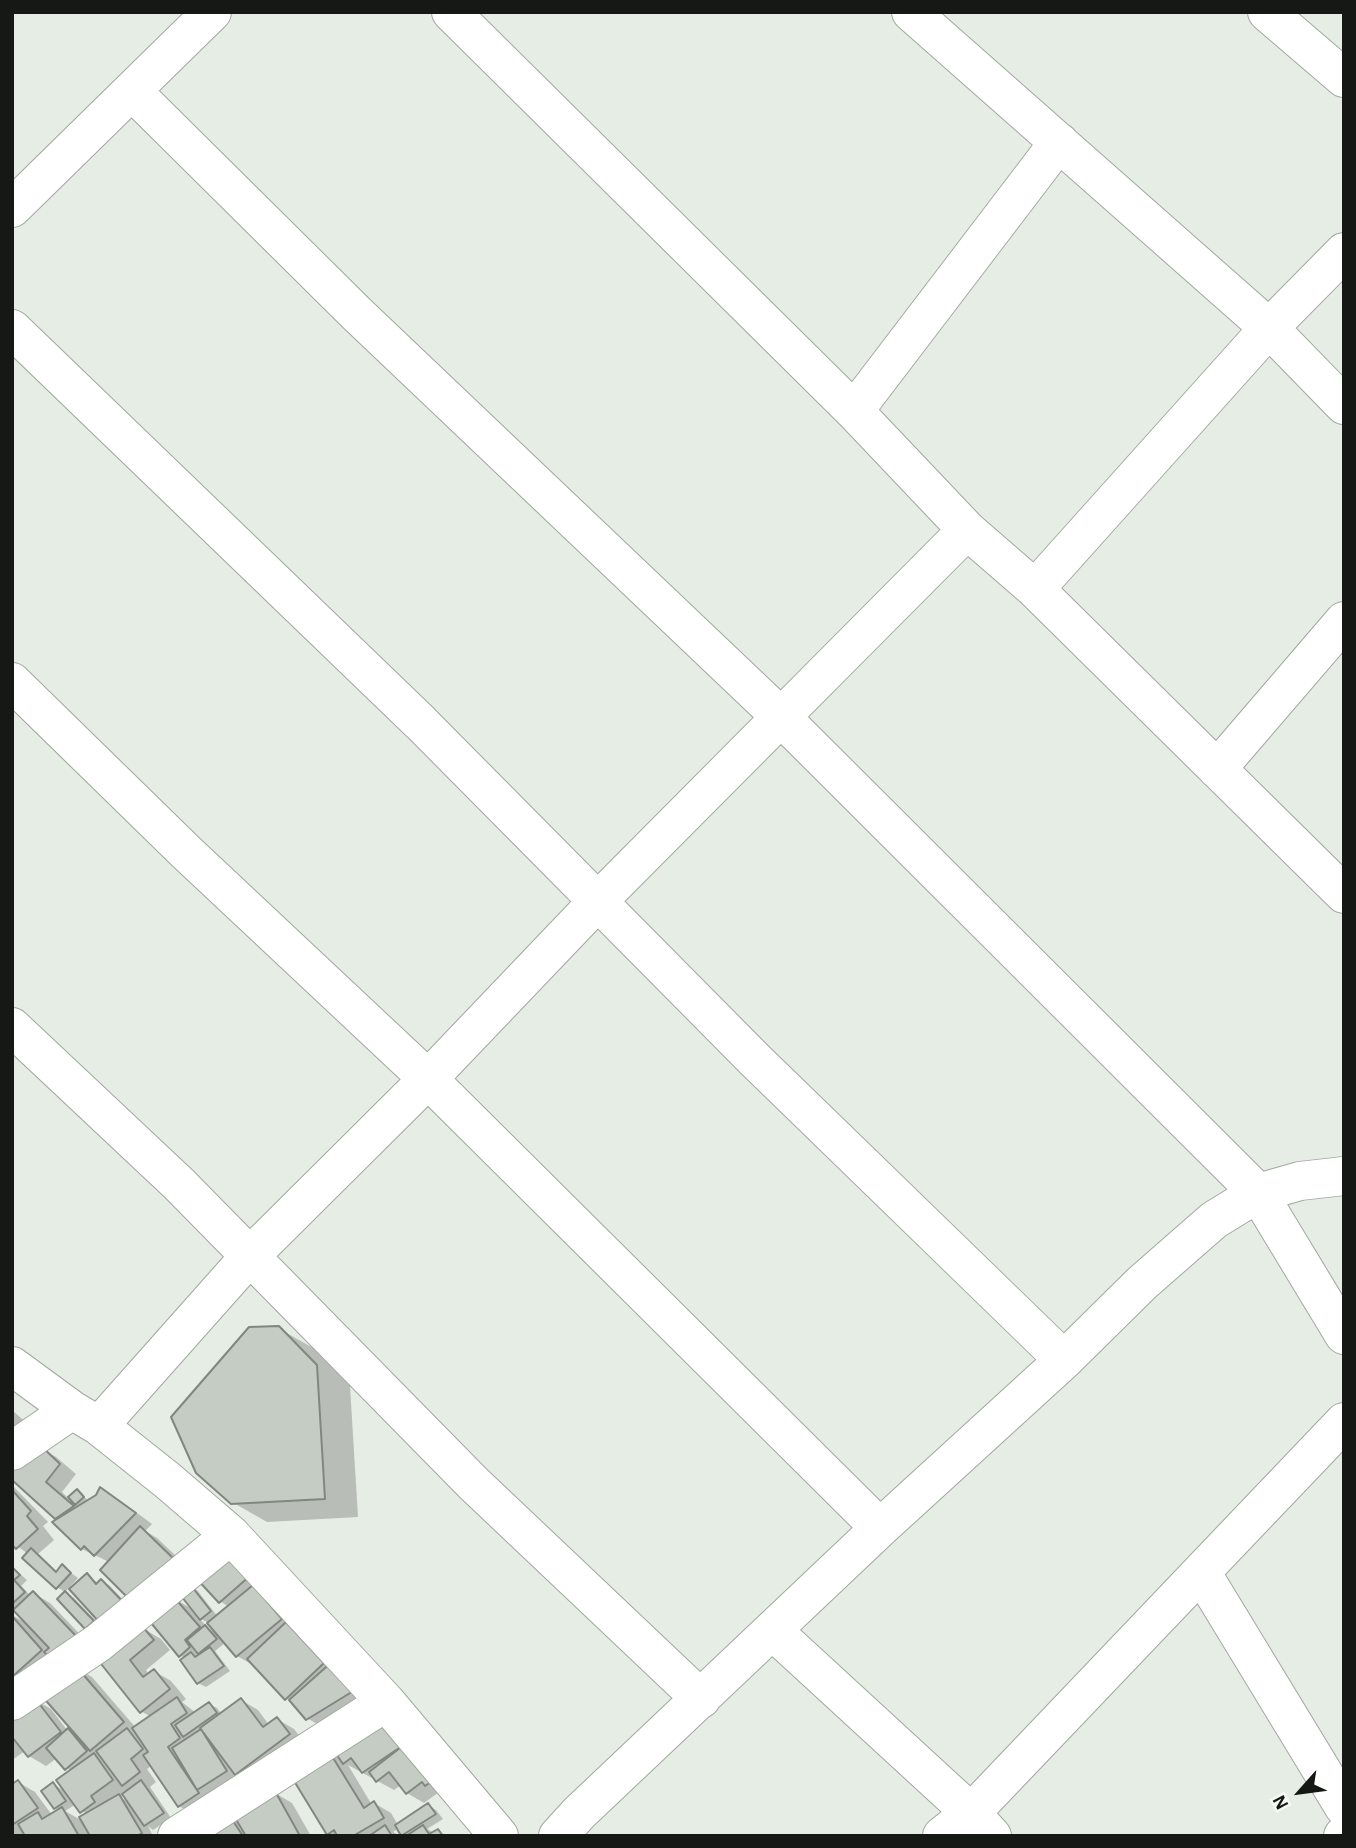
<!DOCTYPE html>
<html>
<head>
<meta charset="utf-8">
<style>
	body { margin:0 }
	#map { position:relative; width:1356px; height:1848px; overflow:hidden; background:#e6ede5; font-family:"Alegreya Sans",sans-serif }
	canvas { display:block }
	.frame { position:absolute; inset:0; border:14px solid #161815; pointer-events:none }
	.north { position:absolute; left:1265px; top:1757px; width:70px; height:70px; -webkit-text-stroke:5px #f3faf2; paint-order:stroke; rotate:242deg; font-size:19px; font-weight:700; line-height:28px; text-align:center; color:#161815 }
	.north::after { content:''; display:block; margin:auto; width:24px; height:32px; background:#161815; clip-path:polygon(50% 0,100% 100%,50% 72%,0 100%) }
</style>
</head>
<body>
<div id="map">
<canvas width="1356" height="1848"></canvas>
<div class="frame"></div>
<div class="north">N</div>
</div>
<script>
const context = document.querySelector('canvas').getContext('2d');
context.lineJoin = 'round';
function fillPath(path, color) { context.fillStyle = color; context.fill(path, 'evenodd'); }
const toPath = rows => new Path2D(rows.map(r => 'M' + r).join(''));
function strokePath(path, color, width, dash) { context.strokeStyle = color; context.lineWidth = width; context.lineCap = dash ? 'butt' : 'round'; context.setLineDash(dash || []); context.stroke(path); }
const shadow = toPath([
	[278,1328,313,1348,350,1386,358,1517,267,1522,232,1502],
	[12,1410,31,1427,12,1439],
	[39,1447,56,1457,76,1474,62,1492,69,1499,77,1491,89,1501,97,1496,101,1489,118,1499,152,1524,145,1531,157,1538,194,1573,109,1562,82,1549,54,1522,58,1520,12,1477],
	[12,1485,48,1522,43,1526,54,1540,38,1554,57,1572,63,1567,78,1578,65,1592,57,1587,28,1554,12,1542],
	[227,1550,371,1700,324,1728,307,1718,255,1666,237,1656,226,1642,215,1651,230,1671,206,1687,198,1683,186,1659,180,1655,173,1598,194,1610,189,1586,197,1590,218,1617,229,1607,220,1601],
	[199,1618,209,1623,219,1635,208,1628],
	[12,1567,27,1580,21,1586,31,1596,33,1593,50,1603,93,1648,73,1666,92,1677,136,1728,151,1717,141,1711,96,1656,144,1629,161,1639,170,1650,146,1670,149,1675,154,1671,171,1681,186,1699,182,1702,196,1713,209,1704,217,1708,222,1715,241,1700,258,1710,269,1725,277,1719,294,1729,306,1744,197,1816,179,1806,152,1765,147,1769,156,1782,150,1787,171,1818,153,1830,148,1826,153,1836,12,1836,12,1786,18,1782,35,1792,52,1815,60,1810,55,1808,53,1784,68,1793,71,1771,57,1758,46,1766,29,1756,25,1751,12,1760,12,1716,34,1699,51,1709,67,1730,78,1736,43,1695,12,1679,12,1615,26,1623,12,1608],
	[124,1794,131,1804,120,1797],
	[76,1804,87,1815,79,1819,65,1811],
	[87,1575,99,1584,102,1581,110,1586,130,1607,109,1626],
	[66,1593,74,1598,101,1626,86,1627],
	[380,1711,439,1792,424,1803,407,1793,401,1785,394,1790,348,1765,372,1805,374,1803,391,1813,398,1825,428,1805,436,1810,443,1819,427,1829,434,1833,438,1831,447,1836,403,1836,399,1828,393,1832,400,1836,332,1836,328,1834,291,1772],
	[275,1793,292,1803,311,1836,185,1836]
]);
const building = toPath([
	[279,1326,317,1365,325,1499,231,1504,196,1473,171,1417,249,1327,279,1326],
	[39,1444,60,1464,46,1482,74,1506,55,1519,12,1480,12,1469,39,1444],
	[100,1487,136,1513,94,1556,84,1546,81,1550,52,1522,96,1495,100,1487],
	[77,1489,84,1497,75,1505,68,1497,77,1489],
	[12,1490,31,1511,27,1516,38,1529,16,1549,12,1545,12,1490],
	[140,1526,178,1563,126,1596,100,1570,140,1526],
	[31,1548,56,1572,62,1564,71,1573,56,1589,22,1558,31,1548],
	[227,1548,251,1575,219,1603,195,1577,227,1548],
	[12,1567,20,1575,14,1580,25,1592,12,1604,12,1567],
	[87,1573,96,1584,101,1579,123,1602,100,1623,69,1589,87,1573],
	[189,1583,211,1611,200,1620,178,1592,189,1583],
	[253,1585,282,1619,236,1657,207,1623,253,1585],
	[33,1591,77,1637,53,1660,44,1652,49,1648,13,1610,33,1591],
	[65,1591,94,1621,85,1629,57,1599,65,1591],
	[173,1596,200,1627,185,1640,190,1647,179,1657,147,1618,173,1596],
	[12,1616,42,1650,12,1677,12,1616],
	[286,1622,324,1663,285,1700,247,1659,286,1622],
	[205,1625,217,1639,198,1654,187,1640,205,1625],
	[143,1627,154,1640,130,1660,143,1677,154,1669,170,1689,140,1713,94,1655,143,1627],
	[210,1647,224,1666,197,1684,180,1660,191,1652,195,1657,210,1647],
	[334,1660,355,1690,306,1720,289,1700,334,1660],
	[75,1665,124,1722,90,1751,41,1695,75,1665],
	[34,1697,61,1732,28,1757,12,1737,12,1714,34,1697],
	[177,1697,187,1713,171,1724,180,1738,168,1747,199,1793,178,1807,143,1755,148,1752,132,1728,177,1697],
	[241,1698,263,1727,277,1717,290,1734,235,1775,200,1728,241,1698],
	[209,1702,217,1713,183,1737,175,1725,209,1702],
	[380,1709,405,1744,362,1773,351,1758,343,1764,332,1748,380,1709],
	[68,1728,87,1751,65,1770,46,1748,68,1728],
	[127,1728,143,1749,131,1759,140,1772,122,1786,96,1751,127,1728],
	[201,1729,227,1771,197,1790,172,1748,201,1729],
	[409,1741,437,1778,425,1786,422,1782,406,1794,389,1772,376,1782,369,1772,409,1741],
	[327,1748,364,1808,374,1801,384,1818,353,1836,337,1836,334,1830,327,1835,288,1771,327,1748],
	[94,1753,113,1780,91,1796,95,1802,80,1813,56,1780,94,1753],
	[18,1780,38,1808,12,1825,12,1784,18,1780],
	[141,1780,164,1813,144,1826,122,1794,141,1780],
	[53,1782,66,1801,54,1809,41,1791,53,1782],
	[275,1791,300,1836,246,1836,232,1813,275,1791],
	[119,1794,142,1833,137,1836,90,1836,79,1817,119,1794],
	[428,1803,436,1814,401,1836,395,1825,428,1803],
	[62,1807,79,1836,25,1836,18,1824,38,1812,42,1819,62,1807],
	[227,1812,243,1836,208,1836,227,1812],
	[385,1825,392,1836,369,1836,385,1825],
	[423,1825,429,1834,438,1829,443,1836,406,1836,423,1825]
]);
const street = toPath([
	[451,12,854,411,967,530,1035,589,1344,894],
	[911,12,1269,328,1344,405],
	[1267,12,1344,78],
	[132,91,356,313,782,718,1258,1193,1344,1335],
	[12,208,212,12],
	[12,329,421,723,755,1060,1064,1360],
	[854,411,1059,142],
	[1035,589,1269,328,1344,252],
	[12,682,186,852,428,1079,880,1528],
	[1217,769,1344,621],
	[12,1027,179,1184,473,1483,701,1699],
	[12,1366,72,1410,99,1426,167,1480,231,1535,386,1702,499,1836],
	[99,1426,250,1256,428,1079,598,901,967,530],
	[12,1451,72,1410],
	[1201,1572,1344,1807],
	[773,1631,971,1813,992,1836],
	[12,1701,98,1643,231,1535],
	[177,1836,386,1702],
	[558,1836,579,1813,880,1528,1064,1360,1142,1283,1214,1220,1258,1193,1300,1181,1344,1176],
	[942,1836,971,1813,1344,1422],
	[1343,1836,1344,1835]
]);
fillPath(shadow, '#0003');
fillPath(building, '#c5ccc4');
strokePath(building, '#818780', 2);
strokePath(street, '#a1a8a0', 40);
strokePath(street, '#fff', 38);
</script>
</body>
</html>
